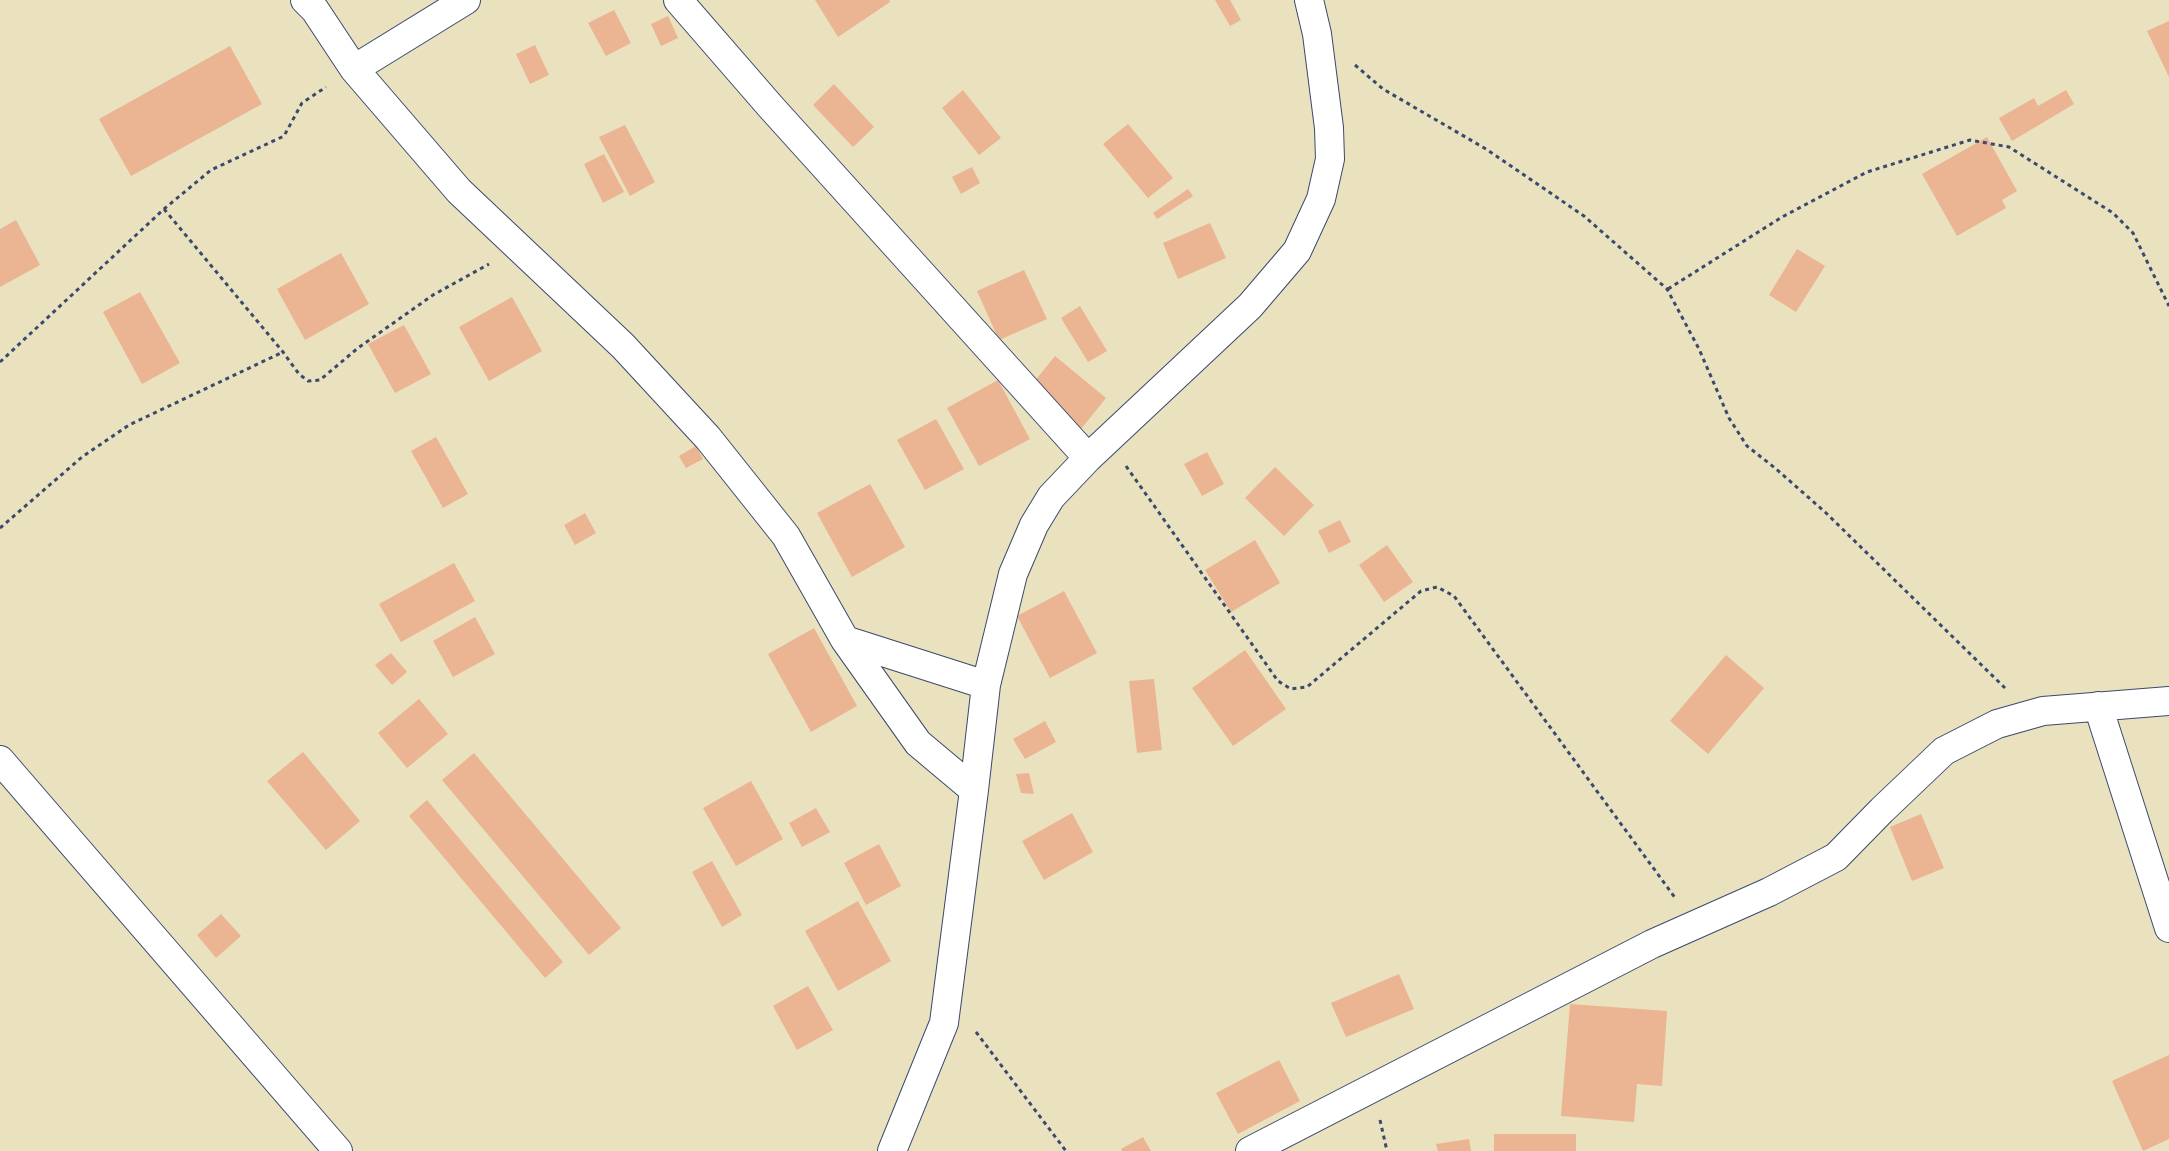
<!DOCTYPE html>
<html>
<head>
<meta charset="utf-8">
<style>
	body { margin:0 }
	canvas { display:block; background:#eae1bf }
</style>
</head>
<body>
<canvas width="2169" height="1151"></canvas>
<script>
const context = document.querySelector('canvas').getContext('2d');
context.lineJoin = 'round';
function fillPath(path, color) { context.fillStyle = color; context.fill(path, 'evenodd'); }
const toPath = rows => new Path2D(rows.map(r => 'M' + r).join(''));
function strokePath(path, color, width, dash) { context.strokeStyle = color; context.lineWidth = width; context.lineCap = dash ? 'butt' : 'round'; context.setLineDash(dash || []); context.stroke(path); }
const building = toPath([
	[815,0,889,0,890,2,838,37],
	[1215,0,1230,0,1241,20,1230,26],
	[614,10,631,43,606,56,588,23],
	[668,16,678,38,661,46,651,24],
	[2169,21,2169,77,2147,31],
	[535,45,549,75,530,84,516,54],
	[230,46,262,104,131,176,99,119],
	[834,84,874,127,853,147,813,105],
	[963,90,1001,138,979,155,942,108],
	[2066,90,2074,104,2012,141,1999,118,2034,98,2038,106],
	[1128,124,1173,178,1148,198,1103,144],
	[625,125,655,182,630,196,599,137],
	[1987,137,2017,191,2002,200,2006,208,1957,236,1922,174],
	[604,154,624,192,603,203,584,164],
	[972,167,980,183,961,194,952,177],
	[1188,189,1193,196,1157,219,1153,213],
	[16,220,40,265,0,287,0,229],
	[1210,223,1226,258,1178,279,1163,243],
	[1797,249,1825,266,1796,312,1769,295],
	[341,253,369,304,305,340,277,289],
	[1024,270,1047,319,999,340,977,291],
	[140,292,180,363,142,384,103,312],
	[512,297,542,351,489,381,459,327],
	[1080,306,1107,351,1088,362,1061,318],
	[404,325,431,374,395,393,368,344],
	[1055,356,1106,398,1081,429,1030,387],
	[998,380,1030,439,979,466,947,408],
	[936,419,964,469,925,490,897,440],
	[436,437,468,494,443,508,411,451],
	[696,446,703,459,686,468,679,456],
	[1207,452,1224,484,1202,496,1184,464],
	[1275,467,1314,505,1284,536,1245,498],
	[870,484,905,547,852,577,817,513],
	[585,513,596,533,575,545,564,525],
	[1340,520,1351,542,1329,553,1318,531],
	[1255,540,1280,583,1231,612,1205,570],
	[1387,545,1413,582,1384,602,1359,565],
	[454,563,475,601,401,642,379,604],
	[1064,591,1097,653,1050,678,1017,616],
	[475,617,495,654,453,677,433,641],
	[814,628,857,706,811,732,768,654],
	[1245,650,1286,709,1233,746,1192,688],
	[391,653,407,672,392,685,375,665],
	[1726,655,1764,688,1708,754,1670,721],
	[1154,679,1162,750,1137,753,1129,681],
	[419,699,448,734,407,768,378,733],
	[1045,721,1056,742,1025,759,1013,739],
	[303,752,360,821,326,850,267,781],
	[474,753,621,928,589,955,442,780],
	[1029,773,1034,794,1021,793,1016,774],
	[751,781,783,839,736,866,703,808],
	[427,800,563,962,545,978,409,816],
	[816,808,830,832,802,847,789,823],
	[1072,813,1093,852,1044,880,1022,841],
	[1921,814,1944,868,1912,881,1890,827],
	[879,844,901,886,866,905,844,863],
	[712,861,742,915,722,927,692,872],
	[858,901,891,961,838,991,805,931],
	[221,914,241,936,216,958,197,935],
	[1399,974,1414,1009,1346,1037,1331,1003],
	[808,986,833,1030,797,1050,773,1006],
	[1570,1004,1667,1011,1662,1086,1637,1084,1634,1122,1561,1116],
	[2169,1055,2169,1139,2143,1151,2112,1081],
	[1279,1060,1300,1101,1238,1134,1216,1093],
	[1494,1134,1576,1134,1576,1151,1494,1151],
	[1143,1137,1151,1151,1122,1151,1121,1149],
	[1469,1139,1471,1151,1438,1151,1436,1144]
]);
const path = toPath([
	[1355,65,1383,89,1486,149,1584,216,1667,289,1699,349,1729,418,1747,446,1775,468,1825,512,2005,688],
	[164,209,283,352,299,374,308,381,320,380,358,348,433,295,489,264],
	[1668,289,1782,217,1867,172,1970,140,2009,147,2113,213,2133,233,2169,306],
	[0,362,164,209,211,170,284,136,302,103,326,87],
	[1126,466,1278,681,1291,689,1307,687,1421,591,1437,587,1454,596,1676,899],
	[0,528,82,457,129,425,283,352],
	[976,1032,1066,1151],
	[1380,1120,1387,1151]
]);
const minor = toPath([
	[305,0,315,10,354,69,459,191,623,346,708,438,786,536,845,640,918,743,974,790],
	[678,0,770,106,1088,458],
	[354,69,466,0],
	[845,640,986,685],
	[2098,706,2169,928],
	[0,760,338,1151],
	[892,1151,944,1023,974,790,986,685,1013,574,1034,525,1051,497,1088,458,1250,306,1297,251,1321,199,1330,159,1329,128,1317,34,1309,0],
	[1250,1151,1652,944,1769,892,1836,857,1882,810,1944,751,1997,724,2043,711,2169,701]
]);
fillPath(building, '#ebb492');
strokePath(minor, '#3a4a6d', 30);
strokePath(path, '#3a4a6d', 3, [4, 4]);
strokePath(minor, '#fff', 28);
</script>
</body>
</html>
